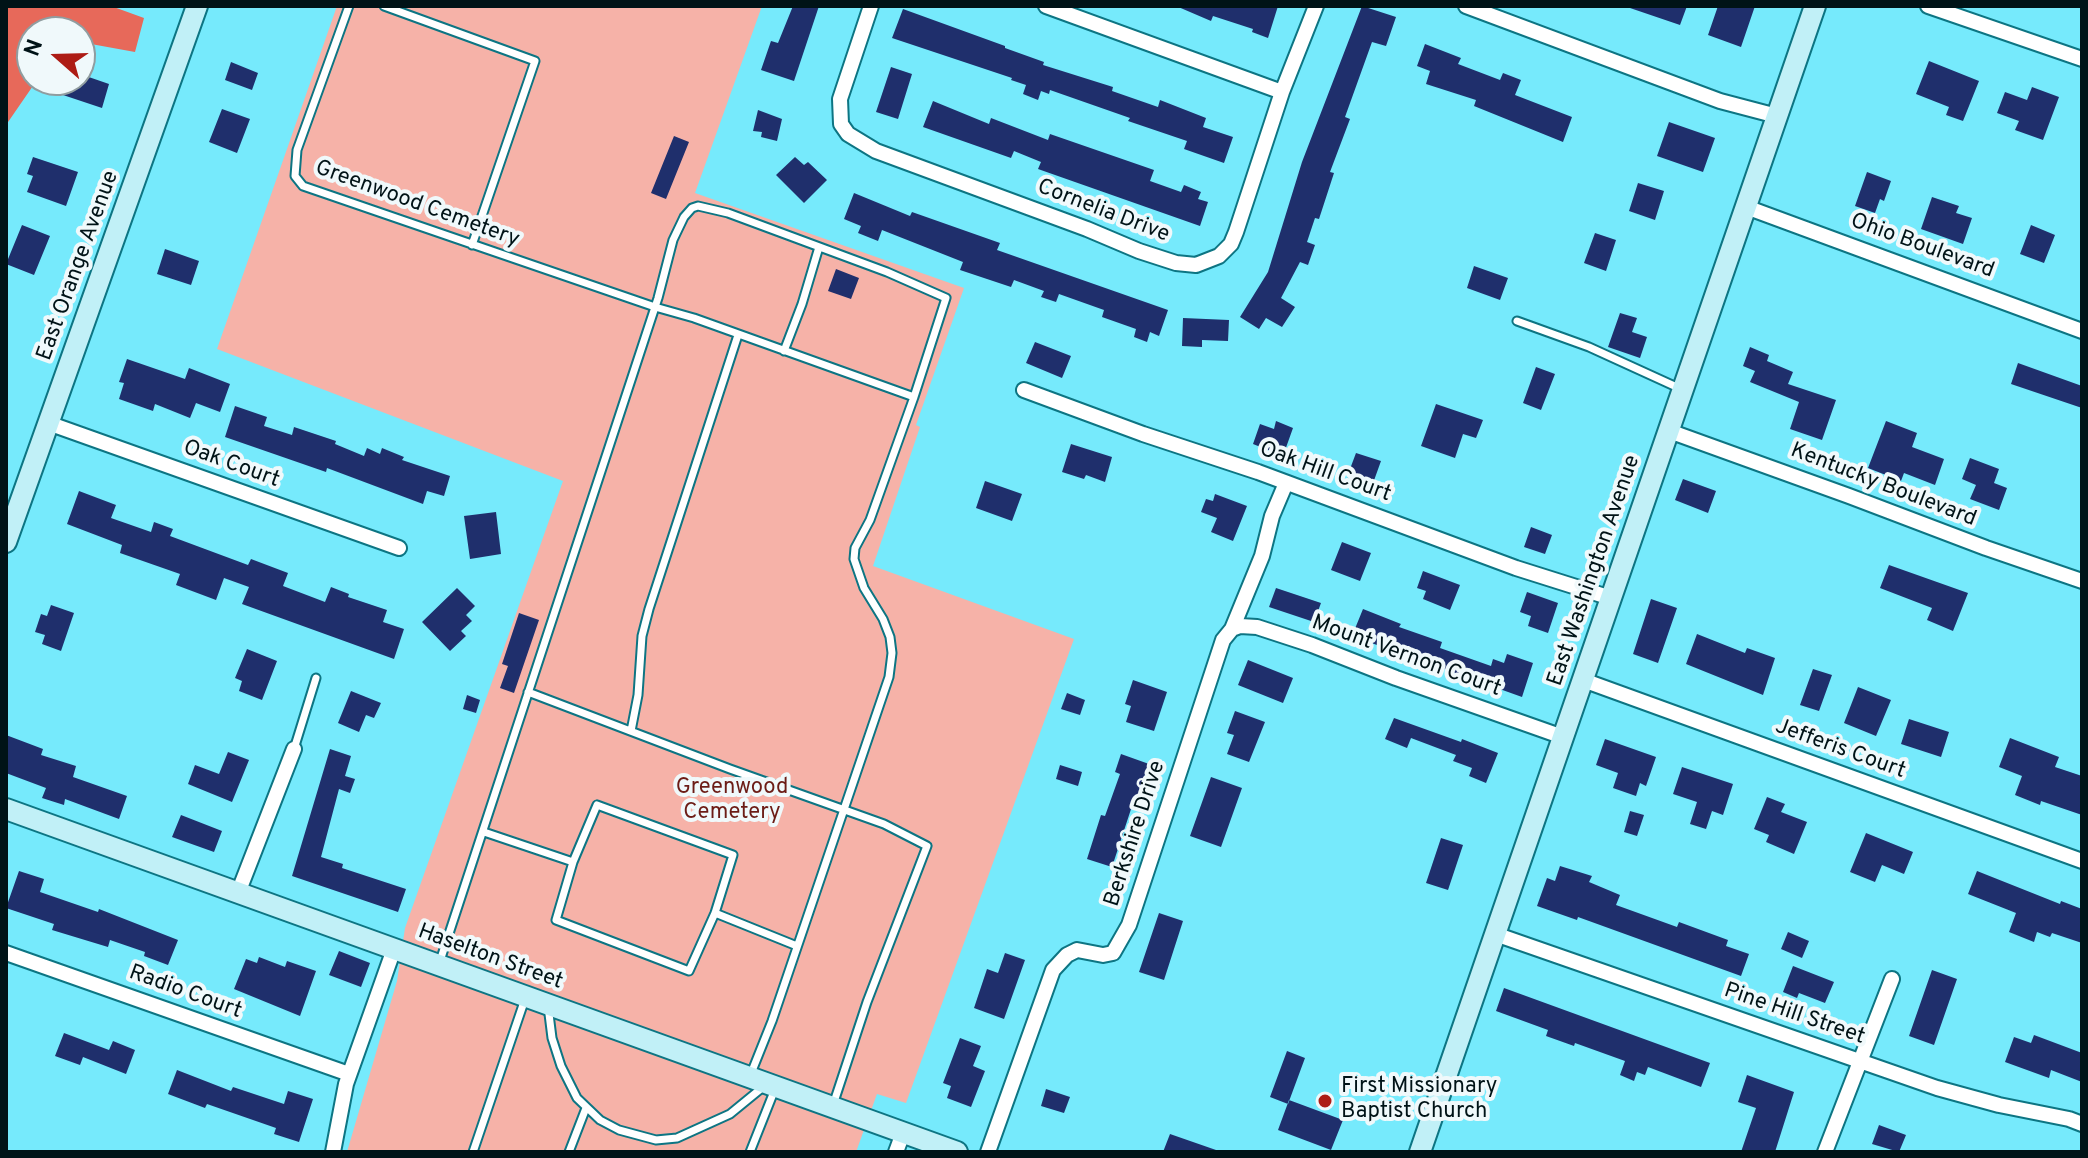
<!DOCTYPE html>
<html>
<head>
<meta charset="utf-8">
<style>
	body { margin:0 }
	#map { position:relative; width:2088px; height:1158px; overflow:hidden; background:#76eafc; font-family:Overpass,sans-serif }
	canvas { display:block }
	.frame { position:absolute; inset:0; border:8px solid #001317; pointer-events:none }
	.north { position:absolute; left:16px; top:16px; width:80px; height:80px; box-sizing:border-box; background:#f0f9fb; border:2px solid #909da0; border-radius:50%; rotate:290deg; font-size:22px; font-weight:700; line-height:32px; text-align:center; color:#001317 }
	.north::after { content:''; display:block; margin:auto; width:28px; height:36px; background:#ad1c15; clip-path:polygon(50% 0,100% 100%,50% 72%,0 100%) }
</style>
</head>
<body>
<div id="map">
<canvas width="2088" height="1158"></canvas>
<div class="frame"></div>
<div class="north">N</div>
</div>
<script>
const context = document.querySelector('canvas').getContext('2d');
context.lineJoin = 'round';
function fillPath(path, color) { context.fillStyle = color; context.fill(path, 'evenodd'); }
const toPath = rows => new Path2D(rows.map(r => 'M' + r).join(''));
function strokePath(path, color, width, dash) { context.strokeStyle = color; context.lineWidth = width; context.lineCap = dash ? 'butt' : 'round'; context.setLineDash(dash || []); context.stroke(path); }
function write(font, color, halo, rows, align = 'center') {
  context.font = font + ' Overpass,sans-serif'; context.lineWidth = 8; context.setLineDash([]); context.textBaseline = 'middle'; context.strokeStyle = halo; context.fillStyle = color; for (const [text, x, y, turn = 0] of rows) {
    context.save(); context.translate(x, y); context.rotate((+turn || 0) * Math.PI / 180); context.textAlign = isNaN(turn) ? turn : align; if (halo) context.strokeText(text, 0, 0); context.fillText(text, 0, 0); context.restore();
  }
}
const green = toPath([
	[337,6,762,6,695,193,964,288,916,425,920,427,873,566,1074,639,906,1103,877,1094,856,1152,347,1152,397,981,405,928,563,481,217,349]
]);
const forest = toPath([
	[6,6,111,6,144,18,135,52,80,42,80,32,32,32,32,80,37,80,6,125]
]);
const building = toPath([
	[793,6,819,6,794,81,761,70,771,41,778,43],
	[1176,6,1278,6,1268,38,1252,32,1253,29,1213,16,1211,21],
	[1362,6,1396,17,1386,46,1372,42,1345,117,1350,119,1330,172,1334,173,1319,219,1315,218,1307,242,1315,245,1308,265,1300,262,1281,298,1295,307,1282,327,1266,318,1259,329,1240,317,1268,272,1302,162],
	[1630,6,1687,6,1680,25,1630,8],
	[1718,6,1755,6,1741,47,1708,35],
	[903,9,1005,46,1005,48,1044,62,1043,65,1113,87,1112,91,1158,107,1160,100,1206,118,1203,127,1233,137,1224,163,1184,149,1187,141,1128,121,1130,118,1050,90,1049,94,1041,91,1038,100,1023,94,1026,85,1011,80,1012,78,892,38],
	[1425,44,1461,58,1458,64,1500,80,1503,73,1521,80,1515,95,1572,117,1563,142,1474,106,1476,100,1426,84,1430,71,1417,66],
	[1929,61,1979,81,1963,121,1946,115,1949,107,1916,94],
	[231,62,258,73,252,90,225,80],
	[891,67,912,74,898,119,876,112],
	[80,74,109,84,102,108,63,95,67,83,76,86],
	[2032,87,2059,97,2043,140,2015,130,2019,121,1997,113,2005,92,2027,100],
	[933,101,989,124,991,118,1048,140,1050,134,1154,170,1150,181,1181,192,1184,185,1201,192,1198,199,1208,202,1200,226,1038,169,1041,162,1014,151,1011,158,923,127],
	[222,109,250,119,237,153,209,142],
	[758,110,782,119,777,141,761,137,762,132,753,131],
	[1669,122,1715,138,1703,172,1657,156],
	[674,136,689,142,666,199,651,193],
	[33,157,78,172,66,206,27,192,33,176,27,174],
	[795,157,804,165,808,162,827,180,804,203,776,175],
	[1867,172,1891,181,1884,201,1880,199,1875,213,1855,206],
	[1638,183,1664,191,1655,220,1629,211],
	[854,193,910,216,912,212,1000,243,997,250,1168,310,1159,336,1150,332,1147,342,1134,337,1136,329,1102,317,1104,310,1059,294,1056,302,1041,297,1044,291,1014,280,1011,287,960,270,963,262,882,230,878,241,858,233,861,226,844,219],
	[1932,197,1959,206,1956,213,1972,218,1963,244,1921,229],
	[22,225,50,236,34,275,6,264],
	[2031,225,2055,235,2044,263,2020,254],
	[1595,233,1616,240,1606,271,1584,263],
	[165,249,199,261,191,285,157,274],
	[1474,266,1508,278,1500,300,1467,288],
	[836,269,859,278,851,299,828,291],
	[1620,313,1637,318,1632,332,1647,337,1640,358,1608,347],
	[1183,318,1229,320,1228,341,1202,340,1202,347,1182,346],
	[1035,342,1071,356,1062,378,1026,363],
	[1750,347,1769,355,1767,361,1793,372,1788,384,1836,400,1822,440,1790,429,1799,402,1750,382,1755,371,1743,366],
	[127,359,185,379,189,368,230,384,220,412,196,403,190,418,155,404,153,411,119,399,124,383,119,382],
	[2018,363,2082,386,2082,408,2011,384],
	[1536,367,1555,374,1541,410,1523,403],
	[1436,404,1483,420,1476,438,1463,434,1455,458,1421,446],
	[235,406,267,417,264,426,292,435,294,427,336,441,335,444,364,456,367,448,380,454,382,448,404,457,402,460,450,476,444,496,427,491,423,504,327,468,326,472,225,437],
	[1276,421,1293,428,1283,456,1253,444,1260,424,1274,429],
	[1886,421,1917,433,1912,447,1944,459,1935,485,1904,473,1901,481,1868,468],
	[1071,444,1112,457,1105,482,1086,475,1084,479,1062,472],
	[1356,453,1381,461,1372,486,1347,477],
	[1970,458,1999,469,1994,483,2007,488,1999,510,1970,499,1976,485,1962,479],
	[1683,479,1716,491,1708,513,1675,500],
	[985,481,1022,494,1012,521,976,508],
	[79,491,116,505,111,518,151,532,154,522,173,529,170,536,248,565,251,559,288,573,283,586,325,602,331,587,349,594,348,597,387,610,383,622,404,629,394,659,242,604,249,587,224,578,216,600,176,585,180,574,120,553,122,545,67,524],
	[1215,494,1247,506,1233,541,1211,532,1217,518,1201,512,1206,499,1213,501],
	[496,512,501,554,470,559,464,516],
	[1531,527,1552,535,1545,554,1524,547],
	[1342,542,1371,553,1360,581,1331,570],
	[1889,565,1968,593,1953,631,1927,620,1932,608,1880,588],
	[1423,571,1460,585,1450,610,1423,599,1426,591,1417,588],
	[457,588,475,606,466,615,472,621,461,631,466,636,450,651,422,622],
	[1276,588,1321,603,1314,622,1269,607],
	[1527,592,1558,603,1548,633,1528,626,1531,616,1520,612],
	[1651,599,1677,608,1658,663,1633,654],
	[51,605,74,613,61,651,42,644,45,635,35,632,41,614,47,616],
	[1363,609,1401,624,1399,627,1442,642,1440,648,1491,666,1493,659,1504,663,1507,654,1533,663,1522,697,1352,636],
	[519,613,539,620,514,693,500,688,508,666,502,664],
	[1697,634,1745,653,1747,648,1775,658,1763,695,1686,664],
	[247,649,277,661,262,700,239,691,242,681,235,678],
	[1248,660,1293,678,1283,703,1238,685],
	[1813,669,1832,675,1819,711,1800,705],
	[1133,680,1167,692,1154,731,1126,722,1131,706,1125,704],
	[1858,687,1891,700,1876,736,1844,723],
	[351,691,381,703,374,718,366,715,359,732,338,723],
	[1067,693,1085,700,1080,715,1061,709],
	[467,695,480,700,476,713,463,709],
	[1235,711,1265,722,1249,762,1227,754,1234,735,1227,733],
	[1394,718,1461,742,1462,739,1498,753,1486,783,1469,776,1472,768,1453,761,1456,755,1411,738,1407,748,1385,739],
	[1909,719,1949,732,1941,757,1901,744],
	[6,735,43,749,41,755,76,766,73,777,127,796,119,819,65,799,64,805,42,798,46,788,6,773],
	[2010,738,2059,757,2055,767,2082,776,2082,815,2041,801,2040,805,2015,795,2022,776,1999,767],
	[1605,739,1656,757,1646,786,1640,783,1636,796,1613,788,1618,773,1596,765],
	[330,749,351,756,345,776,355,779,350,793,339,789,321,857,343,864,342,868,406,889,398,912,292,876],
	[228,752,249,760,232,802,188,784,195,765,219,774],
	[1121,754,1149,764,1136,801,1134,800,1112,867,1087,859,1101,815,1105,816,1120,774,1115,772],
	[1060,765,1082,772,1078,786,1056,779],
	[1682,767,1733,784,1723,815,1712,811,1706,829,1690,824,1697,802,1673,794],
	[1211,777,1242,788,1221,847,1190,836],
	[1767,797,1785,804,1781,812,1807,822,1794,854,1766,842,1769,835,1754,829],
	[1630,811,1644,815,1637,836,1624,832],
	[181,815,222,831,214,852,172,837],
	[1866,833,1913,852,1904,874,1882,865,1875,882,1850,872],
	[1441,838,1463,845,1448,890,1426,883],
	[1560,866,1592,876,1589,882,1620,895,1616,905,1677,927,1679,922,1728,940,1726,946,1749,954,1741,976,1578,917,1577,920,1537,906,1547,878,1555,881],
	[19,871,44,879,40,892,98,912,99,909,178,940,168,965,144,956,145,952,110,940,108,947,52,930,54,924,6,908],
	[1977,871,2060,904,2061,901,2082,909,2082,943,2052,933,2050,937,2037,932,2034,942,2009,932,2016,913,1968,894],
	[1159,913,1183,921,1164,980,1139,972],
	[1788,932,1809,941,1802,958,1781,949],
	[339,951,370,963,361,987,329,975],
	[1005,953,1025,960,1004,1019,974,1008,987,969,998,973],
	[259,957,285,967,287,961,316,971,300,1016,234,989,246,959,257,963],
	[1793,966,1834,982,1825,1003,1799,993,1797,998,1783,992],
	[1932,970,1957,979,1934,1045,1909,1036],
	[1504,988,1710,1063,1701,1087,1648,1067,1645,1075,1637,1072,1634,1081,1620,1075,1625,1061,1575,1043,1574,1046,1546,1036,1548,1030,1496,1011],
	[64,1033,109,1050,113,1041,135,1050,126,1074,83,1057,80,1065,55,1056],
	[2034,1035,2082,1053,2082,1082,2051,1070,2049,1078,2005,1062,2014,1037,2031,1043],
	[960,1038,981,1046,973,1066,985,1071,971,1107,947,1098,951,1086,943,1083],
	[1287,1051,1305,1058,1288,1104,1270,1097],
	[177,1070,231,1091,233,1087,284,1104,288,1091,313,1099,299,1142,274,1134,276,1128,207,1104,205,1108,168,1094],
	[1747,1075,1794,1092,1775,1152,1741,1152,1756,1108,1738,1102],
	[1046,1089,1070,1097,1064,1113,1041,1106],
	[1289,1100,1343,1120,1331,1150,1278,1130],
	[1879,1125,1906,1135,1899,1152,1872,1144],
	[1170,1134,1216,1150,1216,1152,1163,1152]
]);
const lane = toPath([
	[349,6,297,150,295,176,303,186,655,307,694,318,914,397],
	[384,6,535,61,472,245],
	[1517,321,1589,347,1681,389],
	[784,351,802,304,819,247],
	[528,692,730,769,884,824,927,846,867,1002,833,1105],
	[631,731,638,695,642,636,649,609,738,335],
	[294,749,316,678],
	[597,805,733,855,715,913,689,971,556,920,573,862,597,805],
	[484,832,573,862],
	[715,913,797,946],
	[439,964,658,298,673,240,684,217,692,208,698,206,728,213,887,272,946,298,914,397,870,520,855,548,854,559,864,588,883,619,890,637,892,653,889,677,772,1021,750,1076],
	[548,1006,552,1038,561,1066,577,1098,600,1120,619,1130,656,1140,677,1138,730,1114,763,1087],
	[473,1152,525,999],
	[569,1152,586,1108],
	[750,1152,775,1089]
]);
const street = toPath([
	[871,6,840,99,841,124,848,134,876,151,1087,229,1139,251,1176,263,1196,265,1219,256,1231,244,1236,232,1282,92,1316,6],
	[1046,6,1282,92],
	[1466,6,1720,101,1777,116],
	[1928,6,2082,59],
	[1746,207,2082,331],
	[1024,390,1143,434,1258,472,1516,568,1611,598],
	[48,423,399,548],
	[1669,431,1849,496,1986,548,2082,581],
	[1232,629,1240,626,1257,627,1312,645,1396,678,1563,737],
	[1583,680,2082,861],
	[238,893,294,749],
	[1495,934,1937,1088,1999,1105,2069,1119,2082,1124],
	[6,953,349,1074],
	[333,1152,346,1084,394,949],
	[896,1152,903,1133],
	[988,1152,1053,970,1067,955,1077,950,1103,955,1113,953,1129,925,1223,640,1232,629,1262,556,1272,516,1286,483],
	[1825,1152,1892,979]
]);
const secondary = toPath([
	[6,542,197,6],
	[6,809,957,1152],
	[1420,1152,1815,6]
]);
const markers = [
	[1325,1101,8,"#ad1c15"]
];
const streetNames = [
	["Greenwood Cemetery",417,205,20],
	["Cornelia Drive",1103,212,21],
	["Ohio Boulevard",1922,247,20],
	["East Orange Avenue",79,266,-70],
	["Oak Court",231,465,20],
	["Oak Hill Court",1325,473,20],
	["Kentucky Boulevard",1883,486,21],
	["East Washington Avenue",1595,571,-71],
	["Mount Vernon Court",1406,657,20],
	["Jefferis Court",1840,750,20],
	["Berkshire Drive",1136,834,-72],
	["Haselton Street",490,958,20],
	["Radio Court",185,993,20],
	["Pine Hill Street",1794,1015,19]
];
const parkNames = [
	["Greenwood",732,789],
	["Cemetery",732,814]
];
const poiNames = [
	["First Missionary",1341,1088],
	["Baptist Church",1341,1113]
];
fillPath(green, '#f6b2a8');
fillPath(forest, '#e7695a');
fillPath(building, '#1f2f6c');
strokePath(lane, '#0d7583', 11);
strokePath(street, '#0d7583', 18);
strokePath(secondary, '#0d7583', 24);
strokePath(lane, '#fff', 7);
strokePath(street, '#fff', 14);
strokePath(secondary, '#c1f0f7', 20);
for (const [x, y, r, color] of markers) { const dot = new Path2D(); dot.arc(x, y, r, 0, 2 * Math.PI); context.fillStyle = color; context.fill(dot); strokePath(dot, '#f0f9fb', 3); }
write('22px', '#001317', '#f0f9fb', streetNames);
write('22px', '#6c1c16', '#f0f9fb', parkNames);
write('22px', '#001317', '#f0f9fb', poiNames, 'left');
</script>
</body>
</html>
